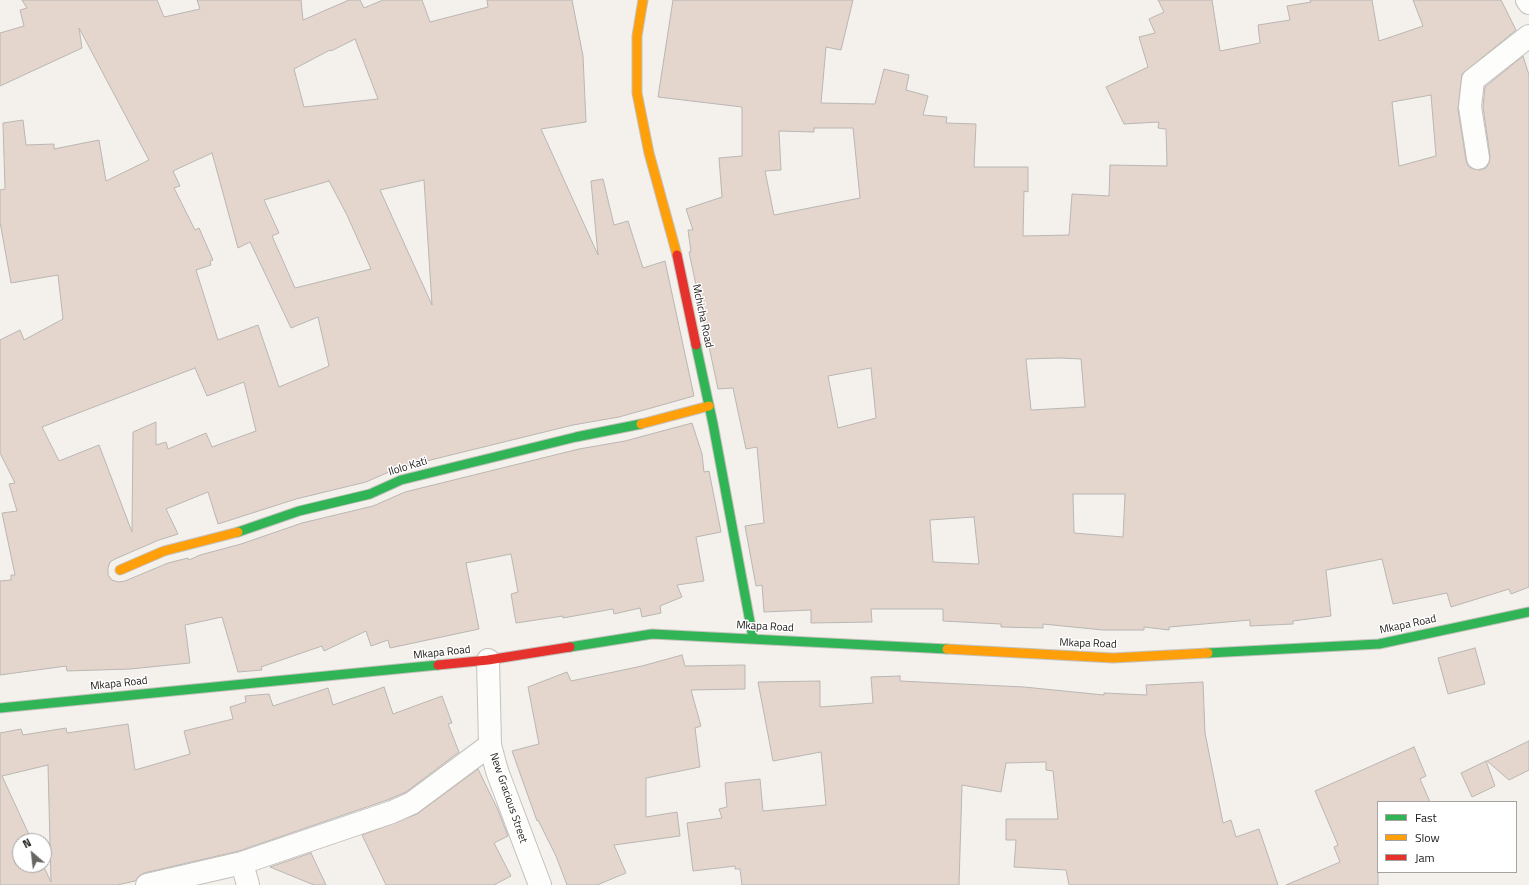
<!DOCTYPE html>
<html>
<head>
<meta charset="utf-8">
<style>
	body { margin:0 }
	#map { position:relative; width:1529px; height:885px; overflow:hidden; background:#f4f1ec; font-family:"Titillium Web",sans-serif }
	canvas { display:block }
	.legend { position:absolute; left:1377px; top:801px; width:140px; height:72px; box-sizing:border-box; background:#fff; border:1px solid #a4a3a2; margin:0; padding:5px 7px; list-style:none; font-size:12px; color:#1b1916 }
	.legend li { display:flex; align-items:center; gap:8px; height:20px }
	.legend b { width:20px; border:1px solid #a4a3a2 }
	.north { position:absolute; left:12px; top:833px; width:40px; height:40px; box-sizing:border-box; background:#fff; border:1px solid #a4a3a2; border-radius:50%; rotate:332deg; font-size:11px; font-weight:700; line-height:16px; text-align:center; color:#1b1916 }
	.north::after { content:''; display:block; margin:auto; width:14px; height:18px; background:#676561; clip-path:polygon(50% 0,100% 100%,50% 72%,0 100%) }
</style>
</head>
<body>
<div id="map">
<canvas width="1529" height="885"></canvas>
<ul class="legend">
<li><b style="height:5px;background:#30b455"></b>Fast</li>
<li><b style="height:5px;background:#ff9f0a"></b>Slow</li>
<li><b style="height:5px;background:#e5322d"></b>Jam</li>
</ul>
<div class="north">N</div>
</div>
<script>
const context = document.querySelector('canvas').getContext('2d');
context.lineJoin = 'round';
function fillPath(path, color) { context.fillStyle = color; context.fill(path, 'evenodd'); }
const toPath = rows => new Path2D(rows.map(r => 'M' + r).join(''));
function strokePath(path, color, width, dash) { context.strokeStyle = color; context.lineWidth = width; context.lineCap = dash ? 'butt' : 'round'; context.setLineDash(dash || []); context.stroke(path); }
function write(font, color, halo, rows, align = 'center') {
  context.font = font + ' "Titillium Web",sans-serif'; context.lineWidth = 3; context.setLineDash([]); context.textBaseline = 'middle'; context.strokeStyle = halo; context.fillStyle = color; for (const [text, x, y, turn = 0] of rows) {
    context.save(); context.translate(x, y); context.rotate((+turn || 0) * Math.PI / 180); context.textAlign = isNaN(turn) ? turn : align; if (halo) context.strokeText(text, 0, 0); context.fillText(text, 0, 0); context.restore();
  }
}
const building = toPath([
	[22,0,157,0,164,17,200,9,197,0,301,0,303,20,349,0,360,0,364,8,383,0,422,0,430,22,488,7,487,0,572,0,583,56,586,122,541,129,598,255,591,181,603,179,614,225,628,221,643,268,665,261,694,396,619,417,573,425,398,468,366,482,296,499,218,524,208,492,166,509,178,534,159,540,115,559,110,562,108,568,108,575,112,580,118,582,125,581,168,563,188,558,189,560,200,555,241,544,302,523,373,506,405,492,579,449,625,441,692,423,702,454,704,472,709,471,721,532,696,537,704,581,677,585,682,597,660,606,661,613,642,617,640,608,614,614,613,609,563,618,563,616,516,623,511,594,518,592,511,554,466,563,479,629,390,648,388,640,371,646,366,631,324,651,322,646,261,667,262,670,238,672,222,617,185,625,190,663,130,669,67,671,66,666,0,675,0,581,11,580,11,575,15,575,2,513,17,511,9,484,15,483,0,453,0,340,20,330,24,340,63,319,58,275,11,283,0,222,0,190,5,189,3,123,23,120,26,145,54,144,54,149,99,140,106,181,149,160,79,28,82,48,0,86,0,33,24,26,20,10,27,8,22,0],
	[355,39,378,99,304,107,294,69,330,50,331,51,355,39],
	[212,153,238,248,250,242,291,328,318,317,329,366,279,387,258,325,218,340,196,270,211,265,210,261,213,260,199,228,195,230,174,188,180,186,173,171,212,153],
	[424,180,432,305,380,190,424,180],
	[329,181,347,215,371,269,295,288,272,236,279,233,264,200,329,181],
	[195,368,207,396,244,382,256,431,212,447,206,433,168,449,166,442,156,445,156,422,133,432,132,532,99,445,59,461,42,427,195,368],
	[673,0,853,0,841,50,826,47,821,103,875,104,884,69,909,75,906,90,928,96,923,115,947,117,946,123,976,124,974,167,1028,167,1028,192,1024,191,1023,236,1069,235,1072,194,1109,196,1110,165,1167,166,1166,129,1158,128,1159,122,1124,124,1106,87,1148,67,1139,37,1155,33,1149,19,1164,12,1158,0,1212,0,1220,51,1260,43,1258,25,1290,20,1287,6,1311,2,1310,0,1372,0,1379,41,1423,26,1413,0,1501,0,1516,30,1462,74,1458,109,1466,160,1468,166,1473,169,1480,170,1486,168,1489,163,1490,156,1483,107,1485,87,1523,56,1529,75,1529,587,1511,594,1509,589,1451,607,1447,593,1393,604,1382,559,1326,570,1331,616,1293,621,1293,624,1250,626,1250,620,1169,627,1169,630,1144,627,1144,630,1103,630,1043,624,1043,628,1001,627,1001,624,943,621,943,609,871,609,872,622,811,623,811,610,764,612,762,585,756,586,745,526,764,523,757,447,746,449,733,388,718,389,689,252,691,252,688,230,693,230,686,209,722,197,719,158,742,156,742,107,658,97,673,0],
	[1431,95,1436,156,1399,166,1392,102,1431,95],
	[814,128,853,128,860,198,774,215,765,171,781,170,779,131,814,132,814,128],
	[1059,358,1081,359,1085,407,1031,410,1026,359,1059,358],
	[871,368,876,418,838,428,828,376,871,368],
	[1073,494,1125,494,1123,537,1074,533,1073,494],
	[974,517,979,564,933,562,930,520,974,517],
	[1475,648,1485,684,1448,694,1438,658,1475,648],
	[682,655,685,666,745,665,745,689,691,690,701,726,695,728,700,767,646,778,646,817,677,812,680,836,614,845,626,873,597,885,567,885,556,856,538,820,537,821,512,751,539,744,528,687,567,672,571,681,642,666,682,655],
	[900,676,900,681,1024,687,1104,695,1104,693,1147,695,1146,685,1203,682,1205,733,1223,823,1231,820,1236,837,1259,829,1278,885,1069,885,1066,870,1014,867,1016,840,1006,840,1006,819,1058,819,1053,771,1046,770,1046,762,1006,763,1001,792,962,785,959,885,742,885,740,869,735,869,735,866,693,871,687,823,722,818,719,809,727,807,725,783,760,779,763,811,826,805,821,752,773,761,758,682,820,681,820,707,873,703,871,677,900,676],
	[384,687,393,714,442,696,452,723,448,724,459,752,406,792,387,800,239,851,144,873,139,876,135,881,117,885,0,885,0,733,21,729,23,735,66,728,67,733,128,724,135,770,190,754,184,731,233,719,230,707,246,702,245,696,269,694,273,706,328,688,333,705,384,687],
	[48,765,51,882,43,865,20,865,20,841,32,841,2,776,48,765],
	[1529,741,1529,770,1509,780,1487,761,1529,741],
	[1414,747,1426,776,1420,779,1430,802,1378,802,1378,885,1286,885,1340,862,1334,847,1338,845,1315,791,1414,747],
	[1486,761,1495,786,1472,797,1461,773,1486,761],
	[478,769,498,810,508,836,494,843,511,876,494,885,386,885,362,835,417,814,478,769],
	[311,853,326,885,314,885,270,867,311,853]
]);
const street = toPath([
	[1527,0,1529,3],
	[1478,158,1470,107,1473,80,1529,36],
	[488,660,490,745,497,771,540,885],
	[242,863,248,885],
	[147,885,242,863,392,812,412,803,490,745]
]);
const fast = toPath([
	[696,345,713,424,753,638],
	[238,532,299,511,370,494,401,480,576,437,641,424],
	[570,647,652,634,947,649],
	[1208,653,1379,644,1529,612],
	[0,708,438,665]
]);
const slow = toPath([
	[643,0,637,36,637,93,649,153,677,255],
	[641,424,709,406],
	[120,570,164,551,238,532],
	[947,649,1113,658,1208,653]
]);
const jam = toPath([
	[677,255,696,345],
	[438,665,488,660,570,647]
]);
const streetNames = [
	["Mchicha Road",702,316,78],
	["Ilolo Kati",408,467,-17],
	["Mkapa Road",1408,625,-12],
	["Mkapa Road",765,627,3],
	["Mkapa Road",1088,644,2],
	["Mkapa Road",442,653,-6],
	["Mkapa Road",119,684,-6],
	["New Gracious Street",508,798,71]
];
fillPath(building, '#e4d5cd');
strokePath(building, '#b9b6b3', 1);
strokePath(street, '#c4c1bd', 24);
strokePath(fast, '#c4c1bd', 11);
strokePath(slow, '#c4c1bd', 11);
strokePath(jam, '#c4c1bd', 11);
strokePath(street, '#fdfdfc', 22);
strokePath(fast, '#30b455', 9);
strokePath(slow, '#ff9f0a', 9);
strokePath(jam, '#e5322d', 9);
write('11px', '#1b1916', '#fff', streetNames);
</script>
</body>
</html>
